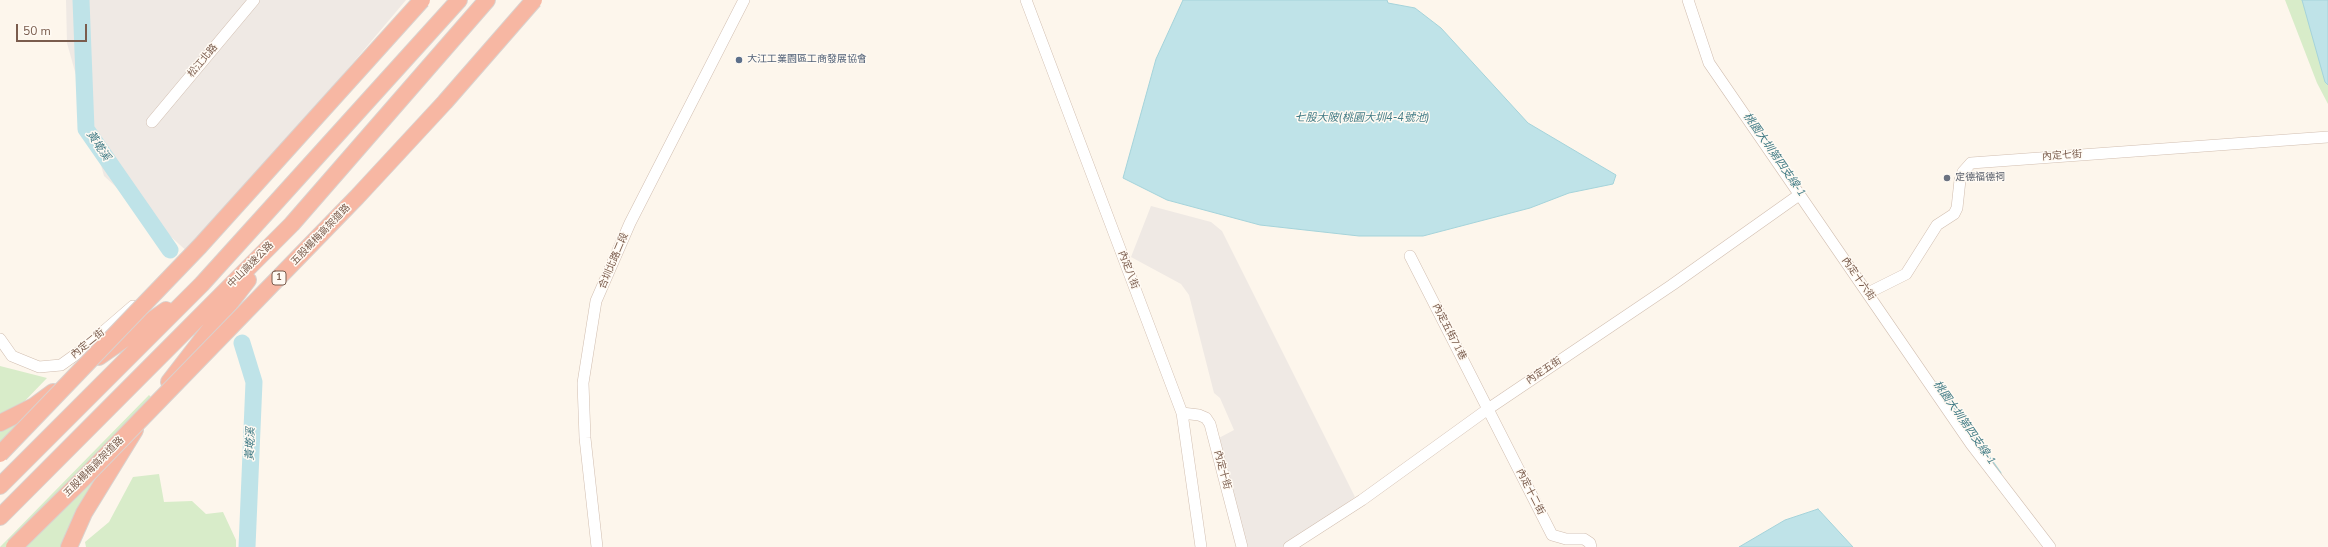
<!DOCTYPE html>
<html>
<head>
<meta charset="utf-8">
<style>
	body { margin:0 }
	#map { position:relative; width:2328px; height:547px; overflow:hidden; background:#fdf6ec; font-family:"Nunito Sans",sans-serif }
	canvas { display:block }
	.scale { position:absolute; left:16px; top:24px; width:71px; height:18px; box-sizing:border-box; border:2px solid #7a5c4d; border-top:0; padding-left:5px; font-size:12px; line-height:14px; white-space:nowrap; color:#7a5c4d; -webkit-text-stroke:3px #fffaf3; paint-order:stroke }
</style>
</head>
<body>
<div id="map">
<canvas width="2328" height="547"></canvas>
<div class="scale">50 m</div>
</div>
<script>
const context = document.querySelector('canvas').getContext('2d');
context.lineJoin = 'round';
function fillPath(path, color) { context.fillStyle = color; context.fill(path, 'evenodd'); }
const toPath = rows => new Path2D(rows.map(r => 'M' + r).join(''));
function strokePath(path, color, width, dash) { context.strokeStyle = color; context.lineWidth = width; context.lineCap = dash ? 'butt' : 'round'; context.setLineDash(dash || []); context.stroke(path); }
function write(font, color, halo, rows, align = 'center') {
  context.font = font + ' "Nunito Sans","Noto Sans TC",sans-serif'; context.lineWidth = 3; context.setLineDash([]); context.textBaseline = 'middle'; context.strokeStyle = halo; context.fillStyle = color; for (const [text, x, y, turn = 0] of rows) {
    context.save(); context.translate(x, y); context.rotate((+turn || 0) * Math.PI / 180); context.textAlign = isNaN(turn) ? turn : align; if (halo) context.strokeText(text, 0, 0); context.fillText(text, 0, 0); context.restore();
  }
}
const industrial = toPath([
	[66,0,406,0,191,255,104,176,67,43],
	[1151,206,1211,222,1222,231,1355,497,1284,547,1245,547,1217,439,1234,430,1220,398,1214,393,1189,295,1181,284,1131,257]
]);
const green = toPath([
	[2285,0,2328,0,2328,104,2317,83],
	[0,366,47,378,20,406,0,415],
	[149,395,151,397,74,522,63,547,0,547],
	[29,416,0,446,0,431],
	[159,474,164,502,192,501,206,514,223,512,236,540,236,547,86,547,85,542,109,522,133,477]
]);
const water = toPath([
	[1183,0,1387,0,1388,3,1415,8,1441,28,1528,123,1616,175,1613,184,1569,193,1530,208,1423,236,1359,236,1260,225,1167,200,1123,178,1156,59,1183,0],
	[2302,0,2328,0,2328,85,2325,82,2302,0],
	[1818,509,1853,547,1739,547,1785,520,1818,509]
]);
const stream = toPath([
	[1936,383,2000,473]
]);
const river = toPath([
	[81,0,86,129,170,250],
	[242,343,254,382,247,547]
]);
const minor = toPath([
	[1026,0,1182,413,1201,547],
	[1688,0,1709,63,1971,444,2050,547],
	[152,122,254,0],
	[1410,256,1552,535,1566,539,1584,539,1590,543,1591,547],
	[1868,293,1906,274,1937,225,1954,214,1957,208,1960,180,1963,172,1971,163,2328,137],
	[0,339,12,356,39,367,61,365,82,350,133,306],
	[1182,413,1199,415,1206,418,1210,424,1242,547],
	[597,547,585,438,583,383,596,301,630,223,744,0],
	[1289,547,1362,500,1488,409,1672,285,1799,195]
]);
const highway = toPath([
	[99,357,166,310],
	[169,382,248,280],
	[0,423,34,406,53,392],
	[0,486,202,284,459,0],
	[0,517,292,224,487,0],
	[69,547,84,513,135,430]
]);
const highwayBridge = toPath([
	[0,454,200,246,422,0],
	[14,547,82,480,357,197,445,102,534,0]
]);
const markers = [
	[739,60,4,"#5c6f8a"],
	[1947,178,4,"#6b7280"]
];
const shields = [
	[279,278,14]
];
const shieldNames = [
	["1",279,278]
];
const serviceNames = [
	["大江工業園區工商發展協會",747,60]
];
const streetNames = [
	["松江北路",203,61,-50],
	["內定七街",2062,156,-4],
	["五股楊梅高架道路",321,235,-46],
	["合圳北路二段",614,261,-67],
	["中山高速公路",251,265,-45],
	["內定八街",1128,270,69],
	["內定十六街",1858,279,55],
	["內定五街71巷",1449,332,63],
	["內定二街",88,344,-39],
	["內定五街",1544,371,-34],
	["五股楊梅高架道路",94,467,-45],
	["內定十街",1222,470,75],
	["內定十二街",1530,492,63]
];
const worshipNames = [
	["定德福德祠",1955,178]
];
const waterNames = [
	["七股大陂(桃園大圳4-4號池)",1362,118],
	["黃墘溪",98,146,56],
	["桃園大圳第四支線-1",1774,155,55],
	["桃園大圳第四支線-1",1964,423,55],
	["黃墘溪",251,444,-88]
];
fillPath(industrial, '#efe9e4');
fillPath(green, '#d8ecc9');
fillPath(water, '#bfe3e8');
strokePath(water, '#a5d3da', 1);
strokePath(stream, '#a5d3da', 3);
strokePath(river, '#bfe3e8', 17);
strokePath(minor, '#d1beb0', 12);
strokePath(highway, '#dad1cd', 18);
strokePath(minor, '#fff', 11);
strokePath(highway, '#f7b7a3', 16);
strokePath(highwayBridge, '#dad1cd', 18, []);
strokePath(highwayBridge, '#f7b7a3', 16);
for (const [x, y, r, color] of markers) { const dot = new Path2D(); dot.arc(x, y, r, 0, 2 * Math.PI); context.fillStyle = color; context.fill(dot); strokePath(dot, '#fffaf3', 1.5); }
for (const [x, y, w] of shields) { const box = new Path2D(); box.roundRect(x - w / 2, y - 7, w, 14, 3); context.fillStyle = '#fffaf3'; context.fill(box); strokePath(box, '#7a5c4d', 1); }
write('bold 9px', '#7a5c4d', null, shieldNames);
write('10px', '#4e5e75', '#fffaf3', serviceNames, 'left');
write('10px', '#7a5c4d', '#fffaf3', streetNames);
write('10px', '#5b616d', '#fffaf3', worshipNames, 'left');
write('italic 11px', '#437c86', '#fffaf3', waterNames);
</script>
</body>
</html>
